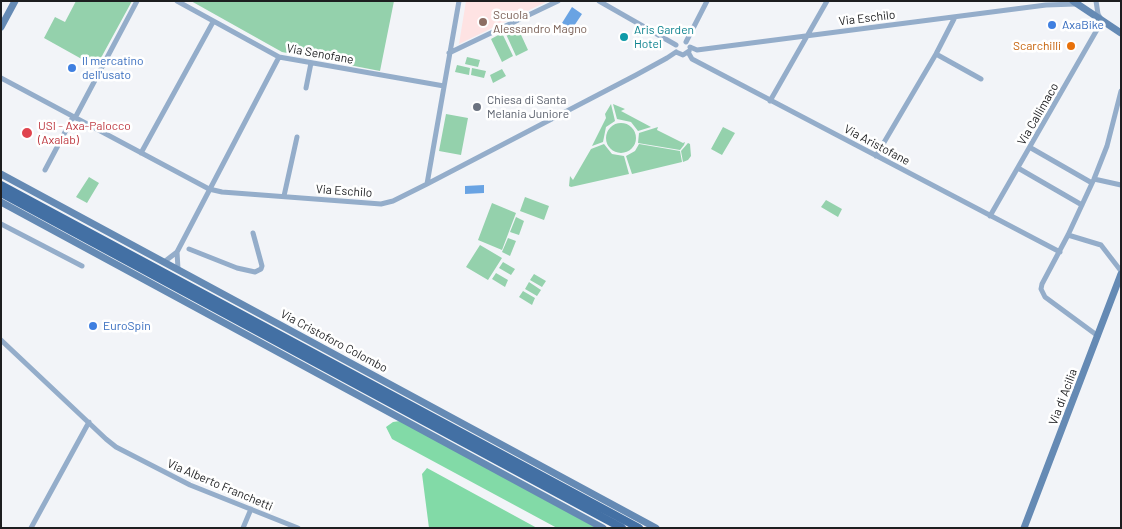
<!DOCTYPE html>
<html>
<head>
<meta charset="utf-8">
<style>
	body { margin:0 }
	#map { position:relative; width:1122px; height:529px; overflow:hidden; background:#f2f4f8; font-family:Barlow,sans-serif }
	canvas { display:block }
	.frame { position:absolute; inset:0; border:2px solid #1d1e20; pointer-events:none }
</style>
</head>
<body>
<div id="map">
<canvas width="1122" height="529"></canvas>
<div class="frame"></div>
</div>
<script>
const context = document.querySelector('canvas').getContext('2d');
context.lineJoin = 'round';
function fillPath(path, color) { context.fillStyle = color; context.fill(path, 'evenodd'); }
const toPath = rows => new Path2D(rows.map(r => 'M' + r).join(''));
function strokePath(path, color, width, dash) { context.strokeStyle = color; context.lineWidth = width; context.lineCap = dash ? 'butt' : 'round'; context.setLineDash(dash || []); context.stroke(path); }
function write(font, color, halo, rows, align = 'center') {
  context.font = font + ' Barlow,sans-serif'; context.lineWidth = 5; context.setLineDash([]); context.textBaseline = 'middle'; context.strokeStyle = halo; context.fillStyle = color; for (const [text, x, y, turn = 0] of rows) {
    context.save(); context.translate(x, y); context.rotate((+turn || 0) * Math.PI / 180); context.textAlign = isNaN(turn) ? turn : align; if (halo) context.strokeText(text, 0, 0); context.fillText(text, 0, 0); context.restore();
  }
}
const education = toPath([
	[466,1,548,1,459,44]
]);
const green = toPath([
	[76,1,132,1,96,67,44,38,55,17,65,22],
	[191,1,394,1,380,71,282,52],
	[517,26,528,50,516,56,505,32],
	[502,33,513,56,502,62,491,39],
	[467,57,480,60,478,67,465,64],
	[457,65,470,68,469,75,455,72],
	[472,68,486,71,484,78,471,75],
	[502,69,506,76,493,83,490,75],
	[611,104,615,121,606,127,603,142,592,146,606,118,605,114],
	[613,104,625,109,621,111,651,127,638,131,631,122,617,119],
	[446,114,468,118,461,155,439,151],
	'606 138a15 15 0 1 1 30 0a15 15 0 1 1-30 0Z',
	[658,127,657,130,683,143,685,142,684,145,680,150,638,143,639,133],
	[723,127,735,133,722,155,711,149],
	[688,143,690,144,691,156,688,160,683,162,681,151],
	[604,144,612,154,624,156,629,174,571,187,569,186,570,176,573,180,591,149],
	[639,144,680,151,682,162,632,174,626,156,635,151],
	[89,177,99,183,87,203,76,197],
	[525,197,549,206,544,220,520,211],
	[826,200,842,209,838,217,821,207],
	[492,203,516,213,502,250,478,240],
	[516,217,524,221,519,235,510,232],
	[508,238,516,241,510,256,502,252],
	[480,245,502,258,488,280,466,267],
	[503,262,515,269,511,275,499,268],
	[496,273,508,280,505,287,492,279],
	[534,274,546,281,542,287,530,280],
	[529,282,541,290,537,296,525,289],
	[523,291,535,298,532,305,519,297]
]);
const forest = toPath([
	[400,421,597,528,557,528,392,439,386,427,393,422],
	[427,468,537,528,429,528,422,474]
]);
const water = toPath([
	[572,7,582,14,572,29,562,23],
	[484,185,484,193,465,194,465,186]
]);
const street = toPath([
	[177,1,279,57,444,86],
	[599,1,676,45],
	[686,42,707,1],
	[690,47,697,50,1046,5,1076,4],
	[676,52,683,55,689,51],
	[688,52,692,59,1060,252],
	[449,53,558,1],
	[936,54,981,79],
	[1,78,209,189,222,192,381,204,393,201,427,184,636,75,667,58,676,52],
	[306,88,311,63],
	[770,101,827,1],
	[75,118,137,1],
	[1031,148,1092,183],
	[141,153,213,22],
	[876,156,936,54,955,17],
	[1018,168,1082,205],
	[45,170,73,117],
	[1094,179,1121,185],
	[427,184,459,1],
	[284,196,297,137],
	[990,216,1102,21,1098,14,1096,1],
	[1,224,82,266],
	[1068,235,1101,245,1121,271],
	[189,249,237,268,255,272,261,269,262,266,253,233],
	[177,252,178,269],
	[164,262,177,252,279,57],
	[1098,336,1045,297,1041,289,1042,284,1068,235,1094,179,1107,146,1121,91],
	[1,340,106,439,116,447,190,485,298,528],
	[31,528,89,422],
	[243,528,251,509]
]);
const secondary = toPath([
	[1073,1,1121,33],
	[1,27,15,1],
	[1,174,656,528],
	[1,202,603,528],
	[1024,528,1121,274]
]);
const primary = toPath([
	[1,185,639,528],
	[1,193,622,528]
]);
const markers = [
	[483,22,5,"#8d6e63"],
	[1052,25,5,"#3f7fe0"],
	[624,37,5,"#0f9aa8"],
	[1071,46,5,"#e8710a"],
	[72,68,5,"#3f7fe0"],
	[477,107,5,"#6b7280"],
	[27,133,6,"#e0444e"],
	[93,326,5,"#3f7fe0"]
];
const educationNames = [
	["Scuola",493,15],
	["Alessandro Magno",493,29]
];
const streetNames = [
	["Via Eschilo",867,18,-7],
	["Via Senofane",320,54,10],
	["Via Callimaco",1038,114,-60],
	["Via Aristofane",877,145,28],
	["Via Eschilo",344,191,4],
	["Via Cristoforo Colombo",334,341,28],
	["Via di Acilia",1063,397,-69],
	["Via Alberto Franchetti",220,485,23]
];
const shopNames = [
	["AxaBike",1062,25],
	["Il mercatino",82,61],
	["dell'usato",82,75],
	["EuroSpin",103,326]
];
const cultureNames = [
	["Aris Garden",634,30],
	["Hotel",634,44]
];
const foodNames = [
	["Scarchilli",1061,46]
];
const worshipNames = [
	["Chiesa di Santa",487,100],
	["Melania Juniore",487,114]
];
const healthNames = [
	["USI - Axa-Palocco",38,126],
	["(Axalab)",38,140]
];
fillPath(education, '#fee3e3');
fillPath(green, '#94d1ac');
fillPath(forest, '#82daa7');
fillPath(water, '#69a3e3');
strokePath(street, '#94adca', 5);
strokePath(secondary, '#658ab4', 7);
strokePath(primary, '#4370a4', 8);
for (const [x, y, r, color] of markers) { const dot = new Path2D(); dot.arc(x, y, r, 0, 2 * Math.PI); context.fillStyle = color; context.fill(dot); strokePath(dot, '#fff', 2); }
write('12px', '#785e54', '#fff', educationNames, 'left');
write('12px', '#1d1e20', '#fff', streetNames);
write('12px', '#366cbe', '#fff', shopNames, 'left');
write('12px', '#0d838f', '#fff', cultureNames, 'left');
write('12px', '#c56008', '#fff', foodNames, 'right');
write('12px', '#5b616d', '#fff', worshipNames, 'left');
write('12px', '#be3a42', '#fff', healthNames, 'left');
</script>
</body>
</html>
